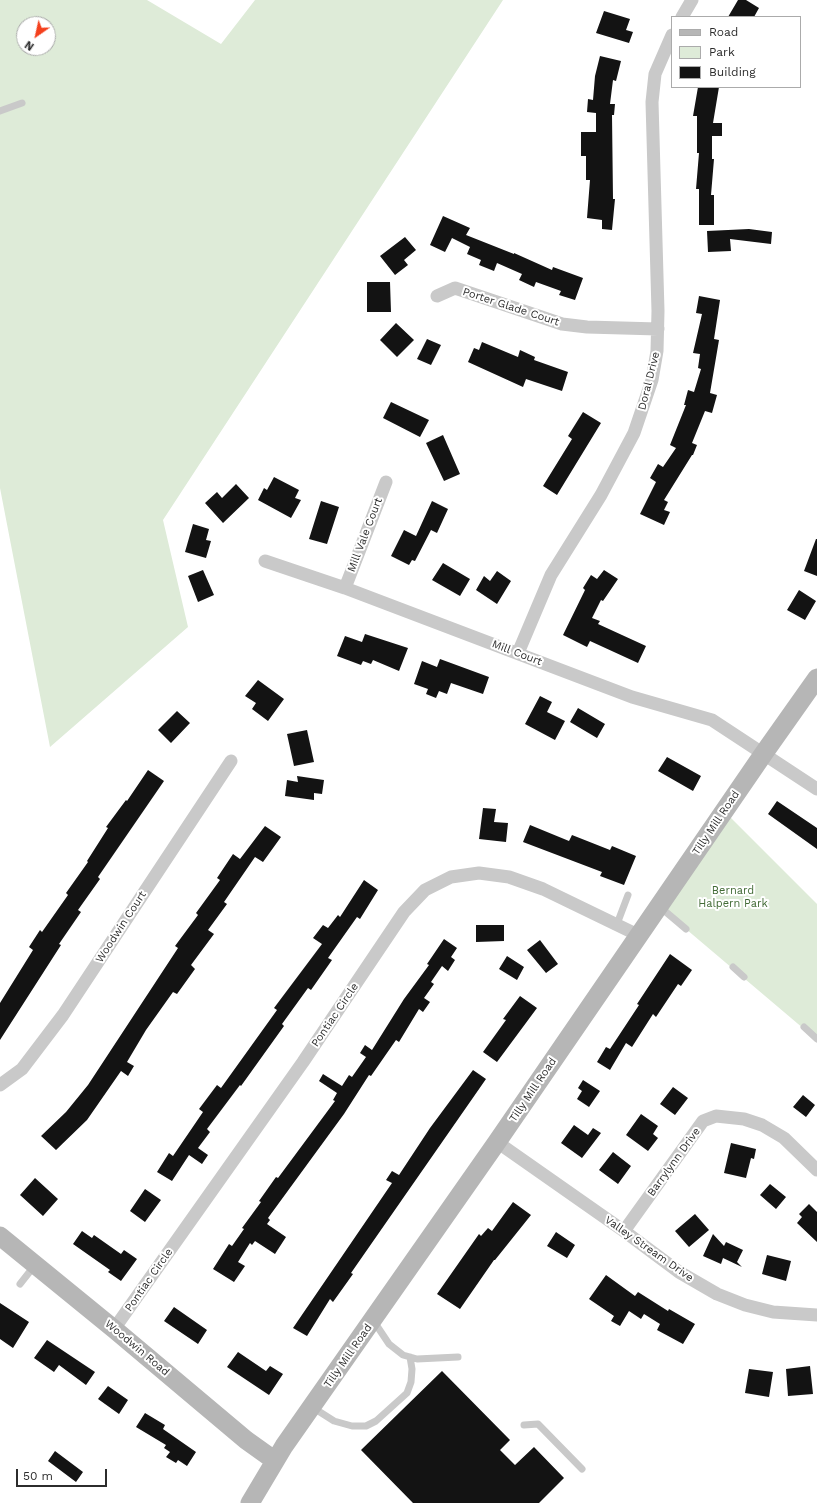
<!DOCTYPE html>
<html>
<head>
<meta charset="utf-8">
<style>
	body { margin:0 }
	#map { position:relative; width:817px; height:1503px; overflow:hidden; background:#fff; font-family:"Work Sans",sans-serif }
	canvas { display:block }
	.legend { position:absolute; left:671px; top:16px; width:130px; height:72px; box-sizing:border-box; background:#fff; border:1px solid #ababab; margin:0; padding:5px 7px; list-style:none; font-size:12px; color:#2c2c2c }
	.legend li { display:flex; align-items:center; gap:8px; height:20px }
	.legend b { width:20px; border:1px solid #ababab }
	.north { position:absolute; left:16px; top:16px; width:40px; height:40px; box-sizing:border-box; background:#fff; border:1px solid #ababab; border-radius:50%; rotate:214deg; font-size:11px; font-weight:700; line-height:16px; text-align:center; color:#2c2c2c }
	.north::after { content:''; display:block; margin:auto; width:14px; height:18px; background:#f4401d; clip-path:polygon(50% 0,100% 100%,50% 72%,0 100%) }
	.scale { position:absolute; left:16px; top:1469px; width:91px; height:18px; box-sizing:border-box; border:2px solid #2c2c2c; border-top:0; padding-left:5px; font-size:12px; line-height:14px; white-space:nowrap; color:#2c2c2c; -webkit-text-stroke:3px #fff; paint-order:stroke }
</style>
</head>
<body>
<div id="map">
<canvas width="817" height="1503"></canvas>
<ul class="legend">
<li><b style="height:5px;background:#b6b6b6"></b>Road</li>
<li><b style="height:11px;background:#deebd8"></b>Park</li>
<li><b style="height:11px;background:#131313"></b>Building</li>
</ul>
<div class="north">N</div>
<div class="scale">50 m</div>
</div>
<script>
const context = document.querySelector('canvas').getContext('2d');
context.lineJoin = 'round';
function fillPath(path, color) { context.fillStyle = color; context.fill(path, 'evenodd'); }
const toPath = rows => new Path2D(rows.map(r => 'M' + r).join(''));
function strokePath(path, color, width, dash) { context.strokeStyle = color; context.lineWidth = width; context.lineCap = dash ? 'butt' : 'round'; context.setLineDash(dash || []); context.stroke(path); }
function write(font, color, halo, rows, align = 'center') {
  context.font = font + ' "Work Sans",sans-serif'; context.lineWidth = 4; context.setLineDash([]); context.textBaseline = 'middle'; context.strokeStyle = halo; context.fillStyle = color; for (const [text, x, y, turn = 0] of rows) {
    context.save(); context.translate(x, y); context.rotate((+turn || 0) * Math.PI / 180); context.textAlign = isNaN(turn) ? turn : align; if (halo) context.strokeText(text, 0, 0); context.fillText(text, 0, 0); context.restore();
  }
}
const green = toPath([
	[0,0,147,0,221,44,255,0,503,0,163,520,188,627,50,747,0,488],
	[24,24,48,24,48,48,24,48],
	[724,811,817,904,817,1040,660,907]
]);
const building = toPath([
	[738,0,746,0,759,8,754,17,728,17],
	[604,11,630,19,626,30,633,32,629,43,596,33],
	[600,56,621,61,616,81,613,80,610,104,615,104,614,115,612,115,613,199,615,199,612,230,602,229,602,220,587,218,590,180,586,180,586,156,581,156,581,132,596,132,596,113,587,112,588,99,593,100,595,76],
	[698,87,719,87,713,123,722,123,722,136,712,136,712,159,714,159,711,195,714,195,714,225,699,225,699,189,696,189,699,153,697,153,697,116,693,116],
	[443,216,470,228,466,235,514,254,514,253,552,270,553,267,583,278,575,300,559,295,561,291,536,282,534,287,519,280,522,274,497,263,494,271,479,265,481,260,467,254,470,247,452,238,445,252,430,245],
	[749,229,772,232,771,244,730,239,731,251,708,252,707,231],
	[405,237,416,250,404,260,408,265,395,275,380,256],
	[367,282,390,282,391,312,367,312],
	[699,296,720,300,714,339,719,340,710,393,717,395,712,413,705,411,692,443,697,445,693,455,692,455,664,500,668,502,664,510,670,512,664,525,640,514,656,482,650,478,658,464,663,467,676,448,670,445,686,405,684,405,688,390,694,392,701,369,698,368,700,354,693,353,702,314,696,313],
	[396,323,414,340,397,357,380,340],
	[427,339,441,345,431,365,417,359],
	[482,342,518,357,520,350,535,357,534,360,568,372,562,391,526,379,523,387,468,362,474,348,479,350],
	[391,402,429,420,420,437,383,418],
	[583,412,601,423,557,495,543,486,572,439,568,436],
	[443,435,460,474,444,481,426,443],
	[274,477,299,490,295,498,301,500,291,518,258,500,264,488,267,490],
	[236,484,249,498,223,523,205,503,217,492,222,498],
	[321,501,339,507,327,544,309,539],
	[432,501,448,509,437,533,431,530,415,561,412,560,409,565,391,556,404,530,416,536],
	[193,524,209,529,206,540,211,541,206,558,185,552],
	[816,539,817,539,817,576,804,571],
	[443,563,470,579,460,596,432,580],
	[203,570,214,595,198,602,188,576],
	[604,570,618,579,603,601,601,600,592,618,600,621,598,624,646,646,638,663,590,641,587,647,563,635,585,590,583,588,591,575,597,579],
	[497,571,511,581,497,604,476,590,484,576,490,581],
	[799,590,816,601,805,620,787,610],
	[365,634,408,648,399,671,373,660,371,664,363,661,361,665,337,656,345,636,362,642],
	[440,659,489,677,483,694,451,683,447,694,439,691,436,698,426,694,428,689,414,684,422,661,437,667],
	[258,680,284,699,268,721,252,709,256,703,245,696],
	[540,696,552,702,547,712,565,721,555,740,525,724],
	[578,708,605,724,597,738,570,722],
	[177,711,190,723,171,743,158,730],
	[307,730,314,762,294,766,287,734],
	[667,757,701,776,693,791,658,771],
	[148,770,164,781,98,877,100,879,78,910,81,912,59,944,61,945,0,1040,0,1003,33,950,29,947,40,930,42,932,68,895,66,893,88,862,87,861,108,828,106,827,126,800,127,801],
	[297,776,324,780,322,794,314,793,314,800,285,796,287,780,298,782],
	[777,801,817,828,817,849,768,814],
	[483,808,496,809,494,822,508,823,506,842,479,839],
	[530,825,569,841,572,835,610,850,612,846,636,856,624,885,600,876,602,872,523,842],
	[265,826,281,837,263,862,255,857,224,902,227,904,208,930,214,934,191,965,195,969,177,994,173,992,146,1030,127,1062,134,1066,128,1076,121,1071,87,1120,56,1150,41,1136,66,1112,88,1085,178,948,175,946,198,915,196,913,220,880,217,878,233,854,240,859],
	[364,880,378,890,360,919,357,917,328,958,332,960,311,990,308,988,282,1024,284,1026,241,1086,240,1085,207,1129,210,1132,198,1148,208,1155,202,1164,189,1155,172,1181,157,1172,169,1153,173,1156,203,1112,199,1109,217,1085,221,1088,277,1010,274,1008,322,944,313,938,323,925,328,928,338,915,340,917],
	[476,925,504,925,504,941,476,942],
	[444,939,457,948,451,957,455,960,448,971,442,966,431,982,434,984,424,998,430,1002,423,1012,419,1009,399,1042,396,1040,371,1076,369,1075,344,1114,268,1218,270,1220,267,1224,286,1237,275,1254,255,1241,252,1245,250,1243,238,1262,245,1266,234,1282,213,1269,229,1244,232,1246,244,1229,242,1228,261,1202,259,1201,276,1177,278,1178,335,1101,333,1100,337,1093,319,1081,323,1074,342,1086,349,1075,352,1077,366,1057,360,1053,365,1045,372,1050,404,999,429,965,427,964],
	[540,940,558,964,546,973,527,950],
	[670,954,692,970,681,986,678,984,656,1017,653,1014,632,1047,626,1043,610,1070,597,1062,606,1047,610,1049,639,1005,637,1004],
	[507,956,524,967,517,980,499,969],
	[520,996,537,1008,497,1062,483,1052,506,1020,503,1019],
	[473,1070,486,1079,351,1273,353,1274,333,1302,330,1299,307,1336,293,1328,392,1183,386,1180,392,1171,399,1175,430,1128],
	[583,1080,600,1091,589,1107,577,1099,582,1091,578,1088],
	[673,1087,688,1098,675,1115,660,1104],
	[803,1095,815,1105,806,1117,793,1107],
	[641,1114,658,1126,653,1134,658,1138,648,1151,626,1135],
	[574,1125,588,1135,593,1128,601,1133,582,1158,561,1143],
	[731,1143,756,1149,754,1159,751,1158,746,1178,724,1173],
	[613,1152,631,1166,618,1184,599,1170],
	[35,1178,58,1199,43,1216,20,1195],
	[770,1184,786,1197,776,1209,760,1195],
	[145,1189,161,1200,145,1222,130,1211],
	[513,1202,531,1215,495,1260,494,1260,460,1309,437,1294,479,1234,481,1236,488,1228,492,1231],
	[809,1204,817,1212,817,1242,797,1223,802,1217,799,1214],
	[695,1214,709,1230,689,1247,675,1231],
	[82,1231,92,1238,94,1235,121,1254,124,1250,137,1259,121,1281,108,1272,110,1270,73,1244],
	[556,1232,575,1245,567,1258,547,1246],
	[713,1234,724,1246,726,1242,743,1250,737,1262,742,1267,723,1258,721,1264,703,1256],
	[767,1255,791,1261,786,1281,762,1274],
	[606,1275,635,1296,638,1292,668,1311,669,1309,695,1324,683,1344,657,1330,660,1324,644,1314,641,1319,629,1311,620,1326,611,1321,614,1316,589,1299],
	[0,1303,29,1322,13,1348,0,1339],
	[174,1307,207,1330,198,1344,164,1321],
	[47,1340,95,1372,86,1385,59,1365,54,1372,34,1358],
	[238,1352,266,1371,270,1366,283,1374,269,1395,227,1367],
	[810,1366,813,1394,788,1396,786,1369],
	[749,1369,773,1372,769,1397,745,1393],
	[442,1371,510,1440,500,1450,515,1465,534,1447,564,1478,539,1503,413,1503,361,1450],
	[108,1386,128,1400,119,1414,98,1399],
	[145,1413,165,1425,163,1429,196,1452,187,1466,178,1460,176,1463,166,1457,170,1452,164,1448,166,1445,136,1427],
	[55,1451,83,1472,76,1482,48,1461]
]);
const lane = toPath([
	[0,111,22,103],
	[660,907,686,929],
	[617,924,628,895],
	[733,967,744,977],
	[804,1027,817,1039],
	[20,1284,35,1265],
	[373,1320,389,1344,403,1355,417,1359,458,1357],
	[312,1407,334,1421,352,1426,366,1426,376,1421,407,1393,411,1382,412,1369,410,1357],
	[524,1425,538,1424,582,1469]
]);
const street = toPath([
	[682,17,692,0],
	[437,296,455,288,562,324,587,327,658,329],
	[265,561,345,588,632,697,712,720,817,789],
	[345,588,386,482],
	[518,653,551,575,601,495,634,433,652,380,657,351,658,311,652,102,655,74,672,35],
	[0,1085,22,1069,63,1015,231,761],
	[497,1142,624,1231,679,1272,717,1294,745,1305,773,1312,817,1315],
	[624,1231,703,1121,716,1116,744,1119,762,1125,784,1138,817,1170],
	[114,1329,303,1062,404,912,425,890,451,877,479,873,509,877,543,889,638,935]
]);
const secondary = toPath([
	[0,1236,114,1329,246,1440,274,1460],
	[250,1503,284,1446,497,1142,764,753,817,678]
]);
const streetNames = [
	["Porter Glade Court",511,307,18],
	["Doral Drive",649,381,-76],
	["Mill Vale Court",365,535,-69],
	["Mill Court",517,653,21],
	["Tilly Mill Road",716,823,-56],
	["Woodwin Court",121,927,-57],
	["Pontiac Circle",335,1015,-56],
	["Tilly Mill Road",533,1090,-56],
	["Barrylynn Drive",674,1162,-54],
	["Valley Stream Drive",649,1249,35],
	["Pontiac Circle",149,1280,-55],
	["Woodwin Road",137,1348,40],
	["Tilly Mill Road",348,1356,-55]
];
const parkNames = [
	["Bernard",733,891],
	["Halpern Park",733,904]
];
fillPath(green, '#deebd8');
fillPath(building, '#131313');
strokePath(lane, '#c9c9c9', 7);
strokePath(street, '#c9c9c9', 13);
strokePath(secondary, '#b6b6b6', 19);
write('11px', '#2c2c2c', '#fff', streetNames);
write('11px', '#426b36', '#fff', parkNames);
</script>
</body>
</html>
